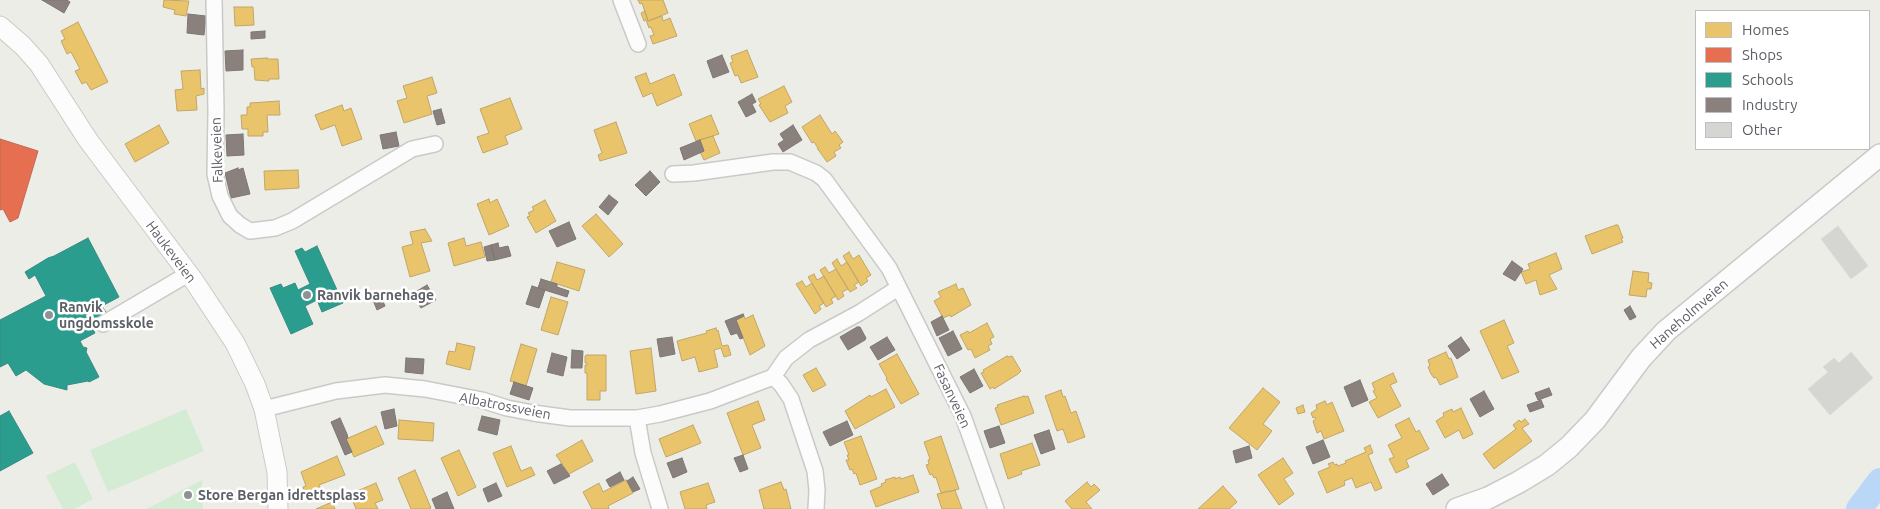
<!DOCTYPE html>
<html>
<head>
<meta charset="utf-8">
<style>
	body { margin:0 }
	#map { position:relative; width:1880px; height:509px; overflow:hidden; background:#edede8; font-family:Ubuntu,sans-serif }
	canvas { display:block }
	.legend { position:absolute; left:1695px; top:10px; width:175px; height:140px; box-sizing:border-box; background:#fff; border:1px solid #bebfc2; margin:0; padding:6px 9px; list-style:none; font-size:15px; color:#5c6066 }
	.legend li { display:flex; align-items:center; gap:10px; height:25px }
	.legend b { width:25px; border:1px solid #bebfc2 }
</style>
</head>
<body>
<div id="map">
<canvas width="1880" height="509"></canvas>
<ul class="legend">
<li><b style="height:14px;background:#e9c46a"></b>Homes</li>
<li><b style="height:14px;background:#e76f51"></b>Shops</li>
<li><b style="height:14px;background:#2a9d8f"></b>Schools</li>
<li><b style="height:14px;background:#8a817c"></b>Industry</li>
<li><b style="height:14px;background:#d5d5d2"></b>Other</li>
</ul>
</div>
<script>
const context = document.querySelector('canvas').getContext('2d');
context.lineJoin = 'round';
function fillPath(path, color) { context.fillStyle = color; context.fill(path, 'evenodd'); }
const toPath = rows => new Path2D(rows.map(r => 'M' + r).join(''));
function strokePath(path, color, width, dash) { context.strokeStyle = color; context.lineWidth = width; context.lineCap = dash ? 'butt' : 'round'; context.setLineDash(dash || []); context.stroke(path); }
function write(font, color, halo, rows, align = 'center') {
  context.font = font + ' Ubuntu,sans-serif'; context.lineWidth = 5; context.setLineDash([]); context.textBaseline = 'middle'; context.strokeStyle = halo; context.fillStyle = color; for (const [text, x, y, turn = 0] of rows) {
    context.save(); context.translate(x, y); context.rotate((+turn || 0) * Math.PI / 180); context.textAlign = isNaN(turn) ? turn : align; if (halo) context.strokeText(text, 0, 0); context.fillText(text, 0, 0); context.restore();
  }
}
const green = toPath([
	[186,409,204,451,108,492,90,450],
	[75,462,93,499,74,509,63,509,46,476],
	[202,480,203,509,146,509]
]);
const homes = toPath([
	[164,0,189,1,186,16,174,14,175,10,163,7,164,0],
	[638,0,663,0,668,13,648,21,642,3,640,4,638,0],
	[234,7,253,7,254,25,235,26,234,7],
	[645,11,648,21,662,16,663,21,670,18,677,36,653,44,650,36,654,35,651,27,649,28,646,20,644,21,641,13,645,11],
	[78,22,108,82,91,90,86,82,82,84,75,71,80,69,71,52,67,54,61,41,65,39,61,31,78,22],
	[747,50,758,77,741,83,738,75,735,76,730,63,733,62,731,56,747,50],
	[267,58,267,59,278,59,279,79,269,79,269,81,255,80,254,67,252,67,251,59,267,58],
	[200,70,201,89,204,88,204,94,196,96,197,110,177,111,175,90,183,89,181,71,200,70],
	[646,73,650,84,674,74,682,95,657,106,652,93,643,97,635,77,646,73],
	[432,77,437,93,427,96,432,114,404,123,397,101,407,98,403,86,432,77],
	[784,86,792,102,785,106,788,113,770,122,759,105,761,104,758,99,784,86],
	[510,98,522,129,505,136,508,144,483,153,477,137,489,133,480,109,510,98],
	[279,101,280,115,267,115,268,132,263,132,263,136,248,136,248,129,242,129,241,115,247,115,247,107,250,107,250,103,279,101],
	[342,105,344,111,351,108,362,139,342,146,335,125,321,130,315,115,342,105],
	[711,115,719,134,696,141,689,124,711,115],
	[820,115,832,134,835,131,843,142,839,145,841,148,834,152,836,156,827,162,817,148,818,148,814,142,812,143,802,127,820,115],
	[616,122,627,153,600,161,598,155,602,153,594,130,616,122],
	[159,125,169,143,135,162,125,144,159,125],
	[713,136,720,153,704,160,700,152,704,151,700,140,713,136],
	[298,170,299,188,265,190,264,171,298,170],
	[489,199,490,203,497,199,509,226,489,235,477,204,489,199],
	[545,200,556,221,536,233,527,217,530,216,528,213,534,210,532,207,545,200],
	[596,214,623,244,609,257,582,226,596,214],
	[1616,225,1618,225,1623,238,1621,239,1623,242,1592,254,1585,236,1616,225],
	[425,229,432,241,421,243,430,271,410,277,402,247,413,244,410,232,425,229],
	[464,238,466,246,481,242,485,257,454,266,448,243,464,238],
	[849,252,853,259,859,255,871,275,866,278,868,281,861,286,843,256,849,252],
	[1556,253,1562,269,1549,275,1557,289,1540,295,1536,280,1526,284,1521,272,1530,269,1528,264,1556,253],
	[837,259,841,266,847,262,859,282,854,285,857,288,850,292,832,263,837,259],
	[557,262,585,270,579,291,551,282,557,262],
	[825,267,829,273,836,269,848,289,842,292,844,296,838,300,820,270,825,267],
	[1633,271,1649,273,1648,282,1652,283,1651,289,1647,289,1646,297,1629,295,1633,271],
	[814,274,817,280,824,276,836,296,831,299,833,303,826,307,808,277,814,274],
	[802,281,806,287,812,283,824,303,819,306,821,309,815,314,796,284,802,281],
	[956,284,958,290,963,288,971,305,951,317,950,315,943,318,934,301,941,297,938,292,956,284],
	[551,297,568,302,558,335,541,330,551,297],
	[753,315,765,346,750,355,736,320,744,316,745,319,753,315],
	[1504,320,1514,343,1507,346,1519,372,1502,379,1480,331,1504,320],
	[987,323,994,337,990,339,992,344,988,346,990,350,975,358,971,349,968,350,960,335,968,331,969,333,987,323],
	[716,328,717,331,718,330,722,346,728,345,731,355,724,357,721,348,714,350,718,367,699,372,695,357,682,361,677,341,707,333,706,331,716,328],
	[457,343,475,347,470,370,446,364,449,351,455,352,457,343],
	[521,344,537,349,526,386,510,381,521,344],
	[651,348,656,391,636,394,630,351,651,348],
	[1446,352,1449,359,1451,358,1458,377,1440,385,1436,377,1434,378,1431,374,1428,367,1430,366,1428,360,1446,352],
	[897,354,919,394,901,404,886,379,887,378,879,364,897,354],
	[587,355,606,355,606,391,600,391,600,400,587,400,587,373,585,373,585,365,587,365,587,363,585,363,585,356,587,355],
	[1007,356,1008,357,1012,356,1021,371,1018,374,994,389,993,387,990,389,981,373,984,372,983,370,1007,356],
	[816,368,826,385,813,392,803,375,816,368],
	[1393,373,1397,382,1390,385,1401,406,1378,418,1369,402,1377,398,1373,391,1375,390,1372,383,1393,373],
	[1263,388,1280,402,1263,424,1272,431,1257,450,1229,428,1263,388],
	[886,389,895,407,855,429,845,411,870,395,871,397,886,389],
	[1061,390,1063,397,1065,396,1071,413,1076,411,1085,437,1068,443,1063,429,1057,431,1045,396,1061,390],
	[1024,396,1024,397,1028,396,1034,413,1001,425,995,408,998,407,997,405,1024,396],
	[758,401,765,420,752,425,761,448,743,455,727,413,758,401],
	[1325,401,1327,405,1332,402,1344,431,1324,439,1321,431,1317,433,1313,421,1316,419,1315,417,1313,418,1311,413,1317,409,1316,405,1325,401],
	[1303,405,1305,412,1298,414,1296,408,1303,405],
	[1461,408,1473,434,1463,439,1459,430,1445,438,1436,421,1444,416,1443,413,1452,409,1453,412,1461,408],
	[1409,418,1416,432,1419,430,1429,449,1406,460,1409,467,1396,473,1389,459,1394,457,1388,445,1402,438,1395,425,1409,418],
	[1525,419,1529,424,1522,428,1532,441,1494,469,1483,454,1516,429,1513,425,1519,420,1521,422,1525,419],
	[399,420,434,423,433,441,398,439,399,420],
	[693,425,701,443,666,457,659,439,693,425],
	[376,426,384,444,354,457,346,439,376,426],
	[861,436,877,479,860,485,856,473,854,474,852,469,850,470,846,460,849,460,847,455,849,455,844,442,861,436],
	[941,436,959,489,948,492,948,491,941,493,936,477,934,478,932,474,930,475,926,465,929,464,928,460,930,459,924,442,941,436],
	[582,440,593,461,569,474,556,455,582,440],
	[1032,443,1040,465,1021,471,1022,474,1008,479,1000,454,1032,443],
	[1370,445,1373,453,1368,455,1382,488,1375,491,1371,482,1356,488,1352,478,1344,481,1345,485,1327,493,1318,472,1330,467,1328,464,1333,462,1335,465,1337,464,1338,466,1346,463,1345,461,1366,452,1364,448,1370,445],
	[511,446,521,471,531,467,535,475,507,487,493,453,511,446],
	[459,450,476,487,458,496,441,458,459,450],
	[337,456,345,475,319,485,322,492,307,498,303,487,306,486,301,472,337,456],
	[1283,458,1293,473,1284,479,1294,494,1279,505,1258,475,1283,458],
	[415,470,431,508,428,509,411,509,398,478,415,470],
	[913,475,919,492,876,507,870,491,882,486,881,484,886,482,885,480,895,477,895,479,900,477,901,479,913,475],
	[626,480,633,493,608,506,609,509,592,509,583,492,599,483,603,492,626,480],
	[781,482,784,490,786,489,791,509,764,509,759,490,781,482],
	[1087,482,1091,487,1094,484,1100,490,1086,502,1092,509,1072,509,1065,501,1087,482],
	[376,483,383,500,375,503,378,509,356,509,350,494,376,483],
	[708,483,715,502,706,505,707,509,685,509,680,492,708,483],
	[1223,486,1237,502,1229,509,1198,509,1223,486],
	[955,490,962,509,942,509,937,494,955,490],
	[332,502,335,509,316,509,332,502]
]);
const shops = toPath([
	[0,139,38,151,18,218,10,222,3,209,0,210,0,139]
]);
const schools = toPath([
	[88,238,119,297,102,306,107,314,96,320,91,312,85,315,95,333,80,341,83,347,87,348,86,352,99,377,89,382,88,381,67,385,67,390,44,384,26,370,16,376,8,363,0,367,0,320,46,296,35,275,29,279,25,272,48,258,54,256,88,238],
	[317,246,343,303,322,312,317,300,305,306,313,324,291,334,270,288,281,284,283,288,295,283,298,290,310,284,295,251,302,248,305,252,317,246],
	[9,411,33,453,0,471,0,416,9,411]
]);
const industry = toPath([
	[42,0,67,0,70,2,64,13,42,0],
	[188,14,206,16,204,35,187,33,188,14],
	[265,31,265,38,251,39,251,32,265,31],
	[243,50,243,70,226,71,225,51,243,50],
	[722,55,729,72,713,78,707,61,722,55],
	[752,94,756,102,752,104,756,112,746,117,738,102,752,94],
	[441,109,445,123,437,125,433,111,441,109],
	[793,125,802,140,783,152,778,144,784,140,780,134,793,125],
	[396,132,399,146,383,149,380,135,396,132],
	[243,134,244,155,227,156,226,135,243,134],
	[700,140,704,151,684,160,680,148,700,140],
	[238,168,238,170,243,168,250,194,231,198,225,173,238,168],
	[650,171,660,182,646,196,635,185,650,171],
	[609,195,618,202,608,215,599,207,609,195],
	[569,222,576,239,557,247,549,231,569,222],
	[498,243,499,248,508,246,511,256,495,260,491,245,498,243],
	[491,245,495,260,487,261,484,247,491,245],
	[1512,261,1523,269,1515,281,1503,274,1512,261],
	[541,279,557,284,557,287,569,291,567,297,538,288,541,279],
	[427,285,436,300,421,308,412,294,427,285],
	[532,286,545,290,539,308,526,304,532,286],
	[379,292,385,306,377,310,371,295,379,292],
	[1630,306,1636,317,1630,320,1624,310,1630,306],
	[743,314,744,316,736,320,743,338,740,339,737,333,731,335,725,321,743,314],
	[942,316,949,330,937,336,931,322,942,316],
	[857,327,860,327,866,338,865,340,848,350,840,337,857,327],
	[953,331,962,349,948,356,939,338,953,331],
	[672,337,675,354,660,357,657,339,672,337],
	[887,337,895,350,878,360,870,347,887,337],
	[1461,337,1470,350,1457,359,1448,346,1461,337],
	[572,350,583,351,582,368,571,368,572,350],
	[552,353,567,357,563,376,547,372,552,353],
	[406,358,424,359,423,374,405,372,406,358],
	[974,369,983,386,970,393,960,377,974,369],
	[1360,380,1368,400,1352,407,1344,387,1360,380],
	[514,382,533,388,529,400,510,394,514,382],
	[1549,388,1552,395,1538,400,1535,393,1549,388],
	[1484,391,1494,409,1480,417,1470,399,1484,391],
	[1541,400,1544,407,1530,412,1527,405,1541,400],
	[394,409,397,426,385,429,381,412,394,409],
	[482,416,500,420,497,435,478,430,482,416],
	[340,418,347,434,348,438,346,439,352,452,345,455,331,422,340,418],
	[847,421,853,435,830,446,823,432,847,421],
	[999,426,1005,443,990,448,984,431,999,426],
	[1049,430,1055,449,1041,454,1034,435,1049,430],
	[1323,440,1330,457,1313,464,1306,447,1323,440],
	[1249,446,1252,458,1236,463,1233,451,1249,446],
	[743,455,748,469,740,472,734,458,743,455],
	[682,458,687,472,673,478,667,463,682,458],
	[561,464,570,476,554,484,547,471,561,464],
	[620,472,624,480,610,487,606,480,620,472],
	[1442,474,1449,485,1433,495,1426,484,1442,474],
	[633,477,640,489,633,492,627,481,633,477],
	[496,483,502,496,488,502,483,489,496,483],
	[447,492,454,509,436,509,432,499,447,492]
]);
const river = toPath([
	[1859,509,1880,481]
]);
const building = toPath([
	[1838,226,1868,266,1851,279,1821,239,1838,226],
	[1851,352,1873,378,1830,415,1808,389,1828,372,1823,367,1834,358,1839,363,1851,352]
]);
const minor = toPath([
	[214,0,216,111,215,174,220,196,230,216,240,225,250,231,275,228,292,221,412,149,435,144],
	[621,0,638,44],
	[673,174,694,173,773,162,790,162,816,173,824,179,889,268,963,416,996,509],
	[103,324,188,274],
	[773,377,781,384,791,399,815,471,817,490,816,509],
	[264,409,336,391,385,385,425,389,482,400,507,408,533,413,570,418,637,418,660,414,710,401,773,377,786,358,809,340,859,313,898,288],
	[637,418,643,453,660,509]
]);
const tertiary = toPath([
	[0,26,23,46,39,64,88,140,194,281,235,343,255,384,264,409,277,472,278,509]
]);
const secondary = toPath([
	[1457,509,1488,498,1519,482,1547,465,1569,447,1595,420,1641,358,1666,331,1880,155]
]);
const markers = [
	[307,295,5,"#8f9194"],
	[49,315,5,"#8f9194"],
	[188,495,5,"#8f9194"]
];
const streetNames = [
	["Falkeveien",217,150,-92],
	["Haukeveien",171,252,53],
	["Haneholmveien",1689,314,-41],
	["Fasanveien",952,396,65],
	["Albatrossveien",505,406,11]
];
const poiNames = [
	["Ranvik barnehage",317,295],
	["Ranvik",59,307],
	["ungdomsskole",59,323],
	["Store Bergan idrettsplass",198,495]
];
fillPath(green, '#d4ebd4');
fillPath(homes, '#e9c46a');
strokePath(homes, '#bfa669', 1);
fillPath(shops, '#e76f51');
strokePath(shops, '#bd6a57', 1);
fillPath(schools, '#2a9d8f');
strokePath(schools, '#398b83', 1);
fillPath(industry, '#8a817c');
strokePath(industry, '#7c7775', 1);
strokePath(river, '#bbd7f8', 26);
fillPath(building, '#d5d5d2');
strokePath(building, '#dcdbd6', 1);
strokePath(minor, '#c9cac8', 18);
strokePath(tertiary, '#c9cac8', 21);
strokePath(secondary, '#c9cac9', 24);
strokePath(minor, '#fcfcfc', 15);
strokePath(tertiary, '#fcfcfc', 19);
strokePath(secondary, '#fcfcfc', 21);
for (const [x, y, r, color] of markers) { const dot = new Path2D(); dot.arc(x, y, r, 0, 2 * Math.PI); context.fillStyle = color; context.fill(dot); strokePath(dot, '#fff', 2); }
write('14px', '#5c6066', '#fff', streetNames);
write('bold 14px', '#5c6066', '#fff', poiNames, 'left');
</script>
</body>
</html>
